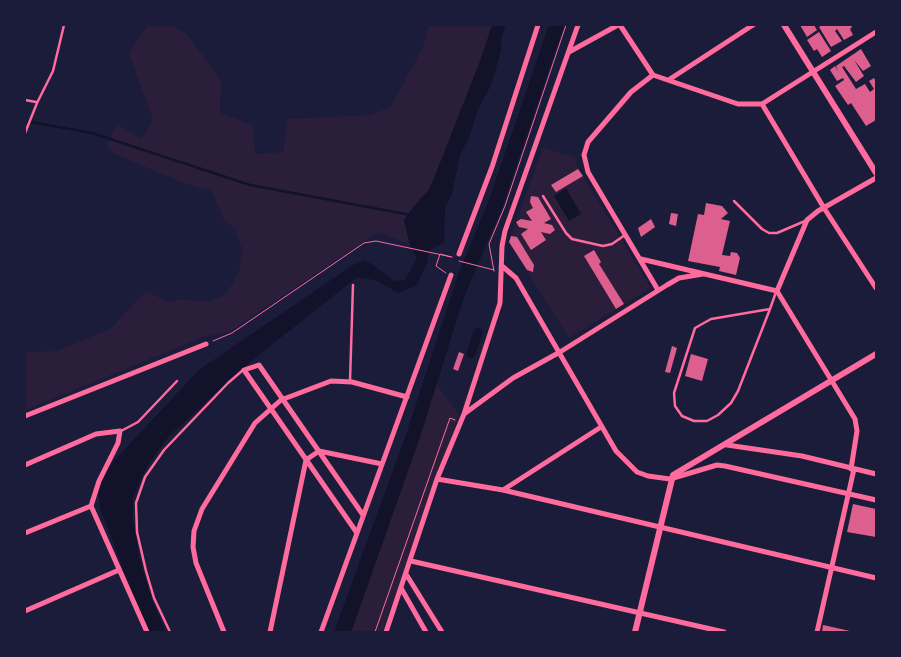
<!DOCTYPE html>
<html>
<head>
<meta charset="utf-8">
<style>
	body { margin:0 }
	#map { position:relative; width:901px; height:657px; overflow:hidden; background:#1b1b3a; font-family:"Fira Sans",sans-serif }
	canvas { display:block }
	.frame { position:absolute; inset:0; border:26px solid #1b1b3a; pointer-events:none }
</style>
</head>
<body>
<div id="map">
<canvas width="901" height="657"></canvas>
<div class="frame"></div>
</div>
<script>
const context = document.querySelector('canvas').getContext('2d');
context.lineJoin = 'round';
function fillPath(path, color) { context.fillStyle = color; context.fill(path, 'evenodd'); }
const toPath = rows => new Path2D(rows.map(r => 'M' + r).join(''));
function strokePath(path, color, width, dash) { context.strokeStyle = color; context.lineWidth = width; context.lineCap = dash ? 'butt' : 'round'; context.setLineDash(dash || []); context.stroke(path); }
const green = toPath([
	[148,25,172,25,188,35,221,81,220,113,253,125,255,154,283,152,288,119,369,115,390,108,423,47,429,25,492,25,482,56,433,181,428,191,414,206,404,220,410,245,378,232,229,332,203,337,25,410,25,352,57,351,110,329,146,291,171,303,178,299,209,302,226,294,239,272,242,249,235,229,224,220,212,191,186,184,115,154,106,146,117,124,142,139,153,120,129,53],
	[543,148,575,157,577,166,651,288,569,338,509,242],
	[436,383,459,415,382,632,351,632,420,437]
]);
const water = toPath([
	[492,25,506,25,502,36,501,51,491,85,477,111,470,135,460,155,452,194,445,207,444,242,429,251,427,263,417,285,399,293,375,280,357,277,250,362,169,436,147,466,133,497,133,519,139,556,151,598,166,632,150,632,142,618,100,508,98,489,103,477,113,462,199,370,353,265,364,261,372,264,394,281,405,280,417,258,410,245,404,220,414,206,428,191,433,181,482,56],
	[549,25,564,25,503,205,464,297,420,437,351,632,334,632,407,432,458,275,489,200],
	[566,188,581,214,569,221,554,196]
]);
const stream = toPath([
	[25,121,92,133,250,185,411,215]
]);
const canal = toPath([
	[471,354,478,332]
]);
const building = toPath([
	[800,25,814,25,817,30,807,37],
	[822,25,851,25,852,27,850,29,853,35,844,40,837,29,835,31,842,41,831,47,819,27],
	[819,32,831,51,822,57,817,49,814,51,807,40],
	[861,49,871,66,863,71,854,60,864,76,856,82,844,66,842,67,856,89,865,84,870,92,874,89,869,81,874,78,876,82,876,120,866,126,851,103,848,105,835,86,844,80,843,78,837,81,830,70,835,66,838,71,836,66],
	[578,169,583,176,556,192,551,185],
	[531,196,538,197,551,219,544,223,552,225,555,230,550,234,541,232,546,240,531,250,521,234,528,229,519,227,516,222,521,219,532,221,526,212,533,208,530,202],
	[706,203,722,206,728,213,721,219,730,221,722,255,730,256,731,252,737,253,740,258,736,275,719,271,720,267,688,261,698,214,704,215],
	[671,213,678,214,676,226,669,224],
	[651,219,655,227,641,237,638,228],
	[511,236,517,237,534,265,533,272,527,270,509,242],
	[594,250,601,262,599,264,624,304,616,309,584,256],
	[672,346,677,348,670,373,665,372],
	[459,352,464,354,458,371,453,369],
	[691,354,708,359,702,381,685,376],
	[853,504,876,509,876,537,847,532],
	[823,625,850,631,850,632,822,632]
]);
const path = toPath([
	[459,261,494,270],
	[494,271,489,244,505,206,566,25],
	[446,273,436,266,440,254,451,257],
	[213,341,232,333,364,243,376,241,452,257],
	[375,632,450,418,455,420]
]);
const service = toPath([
	[25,100,36,102],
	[25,133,37,103,53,71,64,25],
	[543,196,566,233,572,239,603,246,612,244,625,235],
	[734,201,762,229,769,233,777,233,805,221],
	[770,309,711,319,695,328,674,393,675,406,682,416,694,421,707,421,718,415,731,403,738,391,770,309,776,292],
	[350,381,353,285],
	[121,431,138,422,177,381],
	[170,632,154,598,146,571,137,532,136,503,145,477,164,450,228,383,243,370]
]);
const minor = toPath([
	[620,25,653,75],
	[569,52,618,25],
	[670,79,753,25],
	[762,104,824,208,876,288],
	[459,254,492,167,538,25],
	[641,259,777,291],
	[502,266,516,278,616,451,637,472,648,476,670,479,717,465,725,466,876,500],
	[658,290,588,172,584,155,588,142,631,92,653,75,738,104,762,104,876,32],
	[777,291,855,419,857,431,851,469],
	[777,291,807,220,818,211,876,178],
	[464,414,513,378,560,352,667,285,679,278,703,274],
	[25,416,206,344],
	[727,445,802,456,876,474],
	[25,465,96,434,120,431,118,443,99,481,91,506,147,632],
	[437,479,503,490,876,578],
	[503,490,601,427],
	[25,533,91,506],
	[357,533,244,370,259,365,363,515],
	[411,561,724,632],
	[406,574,442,632],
	[401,588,426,632],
	[25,611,119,570],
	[224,632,196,563,193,547,194,531,202,509,255,423,281,400,331,381,352,382,407,397],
	[270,632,306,460,319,451,382,464],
	[321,632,451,275],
	[386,632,437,479,464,414,500,303,502,246,505,231,578,25],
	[817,632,854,469]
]);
const tertiary = toPath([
	[784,25,876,173],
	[635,632,673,475,876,354]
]);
fillPath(green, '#2a1e3b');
fillPath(water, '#12122b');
strokePath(stream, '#12122b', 2.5);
strokePath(canal, '#12122b', 9);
fillPath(building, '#dd5f8e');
strokePath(path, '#ff6b9d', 1);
strokePath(service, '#ff6b9d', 2.5);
strokePath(minor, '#ff6b9d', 5);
strokePath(tertiary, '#ff6b9d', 6);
</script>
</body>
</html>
